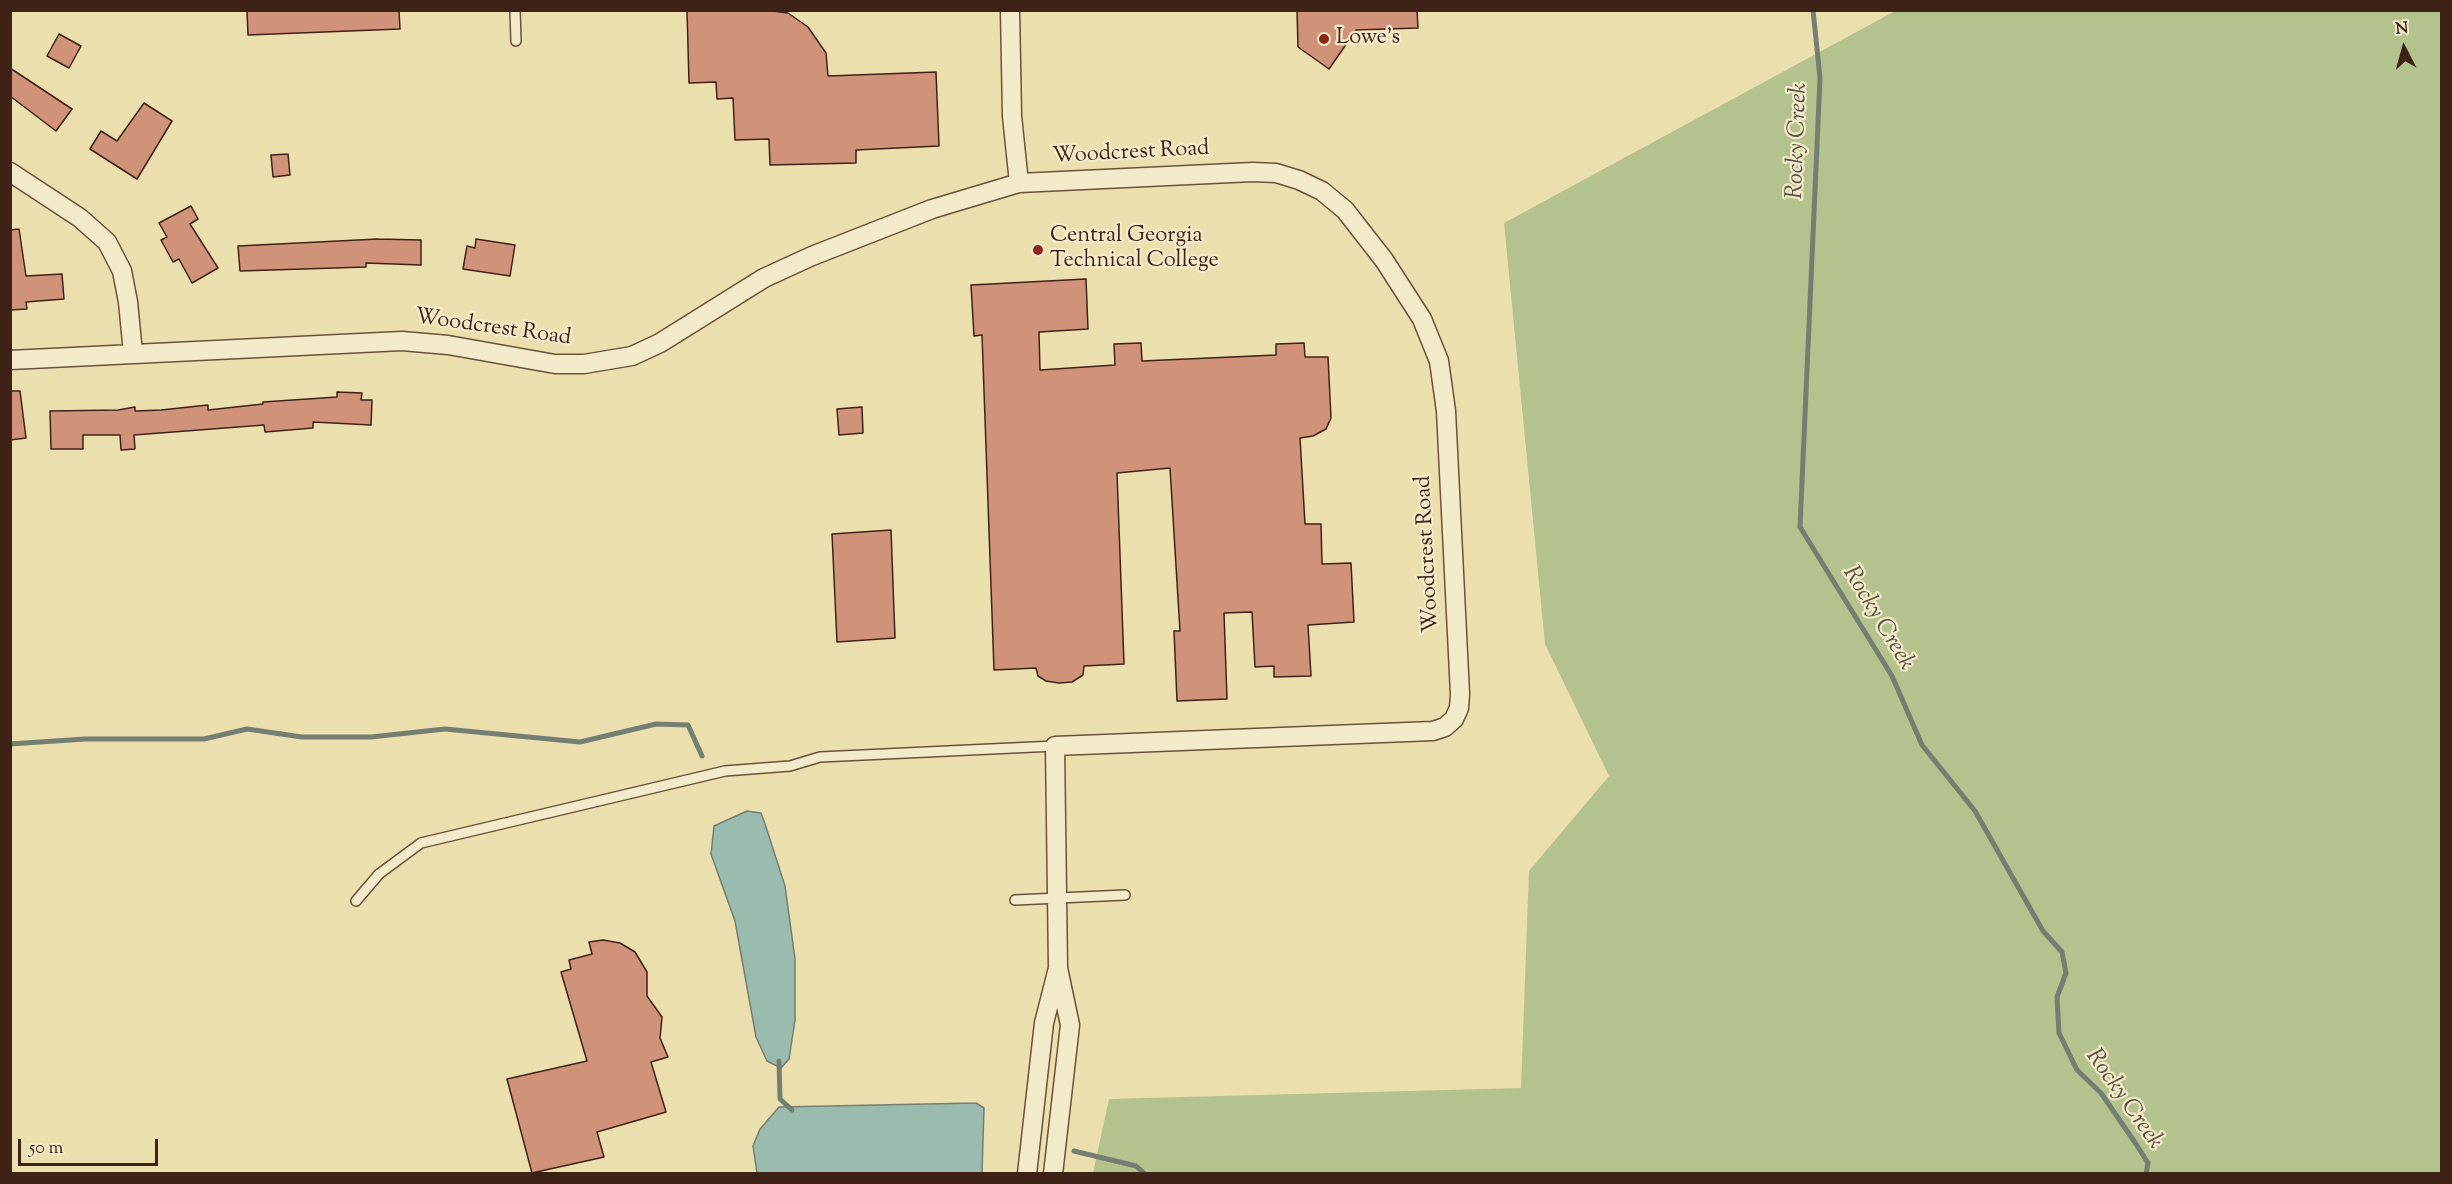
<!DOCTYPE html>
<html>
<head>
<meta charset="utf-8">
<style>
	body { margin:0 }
	#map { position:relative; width:2452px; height:1184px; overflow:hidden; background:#ecdfae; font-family:"Sorts Mill Goudy",serif }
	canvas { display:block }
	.frame { position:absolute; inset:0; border:12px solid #3f2216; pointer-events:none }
	.north { position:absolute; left:2374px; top:18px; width:60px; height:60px; -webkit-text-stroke:4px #f3eaca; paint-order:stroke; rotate:354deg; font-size:16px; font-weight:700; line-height:24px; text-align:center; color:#3f2216 }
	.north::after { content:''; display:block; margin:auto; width:21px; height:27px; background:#3f2216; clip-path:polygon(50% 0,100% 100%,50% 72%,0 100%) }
	.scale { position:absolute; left:18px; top:1139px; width:140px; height:27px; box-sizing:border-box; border:3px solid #3f2216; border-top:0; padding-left:8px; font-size:18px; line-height:21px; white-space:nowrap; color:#3f2216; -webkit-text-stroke:4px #f3eaca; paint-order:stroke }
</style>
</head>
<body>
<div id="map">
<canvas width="2452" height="1184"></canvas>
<div class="frame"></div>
<div class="north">N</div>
<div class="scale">50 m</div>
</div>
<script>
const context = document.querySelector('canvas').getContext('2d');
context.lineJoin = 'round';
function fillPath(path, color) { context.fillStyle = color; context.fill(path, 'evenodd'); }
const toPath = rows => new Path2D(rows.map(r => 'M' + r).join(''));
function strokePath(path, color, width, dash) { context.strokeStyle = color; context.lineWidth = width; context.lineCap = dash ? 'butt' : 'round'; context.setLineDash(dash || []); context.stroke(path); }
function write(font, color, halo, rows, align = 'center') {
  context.font = font + ' "Sorts Mill Goudy",serif'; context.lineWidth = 4.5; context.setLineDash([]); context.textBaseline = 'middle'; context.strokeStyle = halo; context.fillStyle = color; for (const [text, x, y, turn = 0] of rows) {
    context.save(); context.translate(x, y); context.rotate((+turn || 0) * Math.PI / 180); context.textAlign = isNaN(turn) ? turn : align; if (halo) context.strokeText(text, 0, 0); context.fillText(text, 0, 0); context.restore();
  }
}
const green = toPath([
	[1897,10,2441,11,2441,1173,1093,1173,1109,1099,1521,1088,1529,871,1609,776,1545,644,1504,223]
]);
const water = toPath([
	[747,811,761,813,765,824,785,886,795,959,795,1020,789,1059,781,1068,767,1061,756,1037,735,921,711,854,714,826,747,811],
	[976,1103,984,1108,982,1173,757,1173,753,1146,760,1129,779,1107,976,1103]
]);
const stream = toPath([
	[1813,10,1820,78,1800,527,1892,676,1922,745,1975,811,2043,931,2062,952,2066,973,2057,997,2059,1033,2077,1070,2101,1093,2136,1144,2148,1163,2146,1174],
	[10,744,85,739,204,739,247,729,302,737,371,737,445,729,580,742,656,724,688,725,702,756],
	[779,1061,780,1099,792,1110],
	[1074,1151,1136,1166,1145,1174]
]);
const building = toPath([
	[247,10,399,10,400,29,248,35,247,10],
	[687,10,765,10,788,13,808,27,826,53,828,76,936,72,939,146,856,150,856,163,770,165,769,139,735,140,733,98,717,99,716,82,689,83,687,10],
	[1297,10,1417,10,1418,28,1356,30,1329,69,1298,47,1297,10],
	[59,34,81,46,69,68,47,56,59,34],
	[10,68,72,109,56,131,10,96,10,68],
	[144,103,172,121,137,179,90,149,101,131,117,141,144,103],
	[288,154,290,175,273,177,271,155,288,154],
	[191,206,198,219,190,224,218,268,192,283,179,259,173,262,161,240,167,237,159,223,191,206],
	[19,229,26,276,62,274,64,299,26,302,27,309,10,310,10,230,19,229],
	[378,239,421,240,421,265,366,263,366,267,240,271,238,246,378,239],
	[476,239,515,245,510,276,463,269,467,246,475,248,476,239],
	[1086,279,1088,329,1039,332,1040,370,1115,365,1114,344,1141,343,1142,361,1276,355,1276,344,1304,343,1305,357,1328,357,1331,418,1326,429,1313,436,1300,438,1305,524,1321,524,1322,564,1351,563,1354,622,1308,625,1311,676,1274,677,1274,666,1255,667,1252,612,1224,613,1227,699,1177,701,1174,631,1180,631,1170,468,1117,473,1124,664,1084,666,1083,675,1072,682,1059,683,1046,681,1038,676,1036,668,994,670,982,335,974,336,971,285,1086,279],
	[10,391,20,391,26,438,10,440,10,391],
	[337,392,362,393,361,400,372,400,371,425,313,422,313,428,265,432,264,425,134,435,135,449,121,450,120,435,83,435,83,449,51,449,50,411,118,410,135,407,135,411,161,410,208,405,208,410,263,404,263,402,337,397,337,392],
	[862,407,863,433,839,435,837,409,862,407],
	[891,530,895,638,837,642,832,534,891,530],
	[603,940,620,943,635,952,647,972,647,996,662,1017,660,1038,668,1057,651,1062,666,1112,597,1132,604,1157,532,1173,507,1079,587,1061,561,972,571,969,569,960,592,954,589,942,603,940]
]);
const service = toPath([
	[515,10,516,41],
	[1015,900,1125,895],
	[356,901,379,874,421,843,725,771,790,766,820,757,1055,746]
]);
const minor = toPath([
	[1010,10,1012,116,1019,183],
	[10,172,80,218,107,242,122,271,128,302,133,353],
	[10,360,402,341,448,345,555,364,584,364,632,356,660,343,764,278,812,256,932,209,1019,183,1253,172,1276,173,1299,180,1322,191,1345,210,1384,260,1422,319,1439,361,1446,411,1460,694,1459,708,1454,719,1445,727,1433,731,1055,746,1058,968],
	[1027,1174,1044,1023,1058,968,1070,1025,1053,1174]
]);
const markers = [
	[1324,39,6,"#8f2418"],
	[1038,250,6,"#8f2418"]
];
const poiNames = [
	["Lowe's",1336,39],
	["Central Georgia",1050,237],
	["Technical College",1050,262]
];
const streetNames = [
	["Woodcrest Road",1131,154,-3],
	["Woodcrest Road",493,329,8],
	["Woodcrest Road",1429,554,-93]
];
const waterNames = [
	["Rocky Creek",1799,141,-88],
	["Rocky Creek",1877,619,59],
	["Rocky Creek",2123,1100,55]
];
fillPath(green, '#b4c28d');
fillPath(water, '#99bcaf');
strokePath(water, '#757e72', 1.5);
strokePath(stream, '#757e72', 5);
fillPath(building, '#d1927a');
strokePath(building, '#3f2216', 1.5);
strokePath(service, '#6a513c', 12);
strokePath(minor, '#6a513c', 21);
strokePath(service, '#f3eaca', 9);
strokePath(minor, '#f3eaca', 18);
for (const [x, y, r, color] of markers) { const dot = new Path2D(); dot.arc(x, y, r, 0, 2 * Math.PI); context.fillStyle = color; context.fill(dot); strokePath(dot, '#f3eaca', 2); }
write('22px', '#3f2216', '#f3eaca', poiNames, 'left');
write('22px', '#3f2216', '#f3eaca', streetNames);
write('italic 24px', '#5a5044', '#f3eaca', waterNames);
</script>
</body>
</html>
